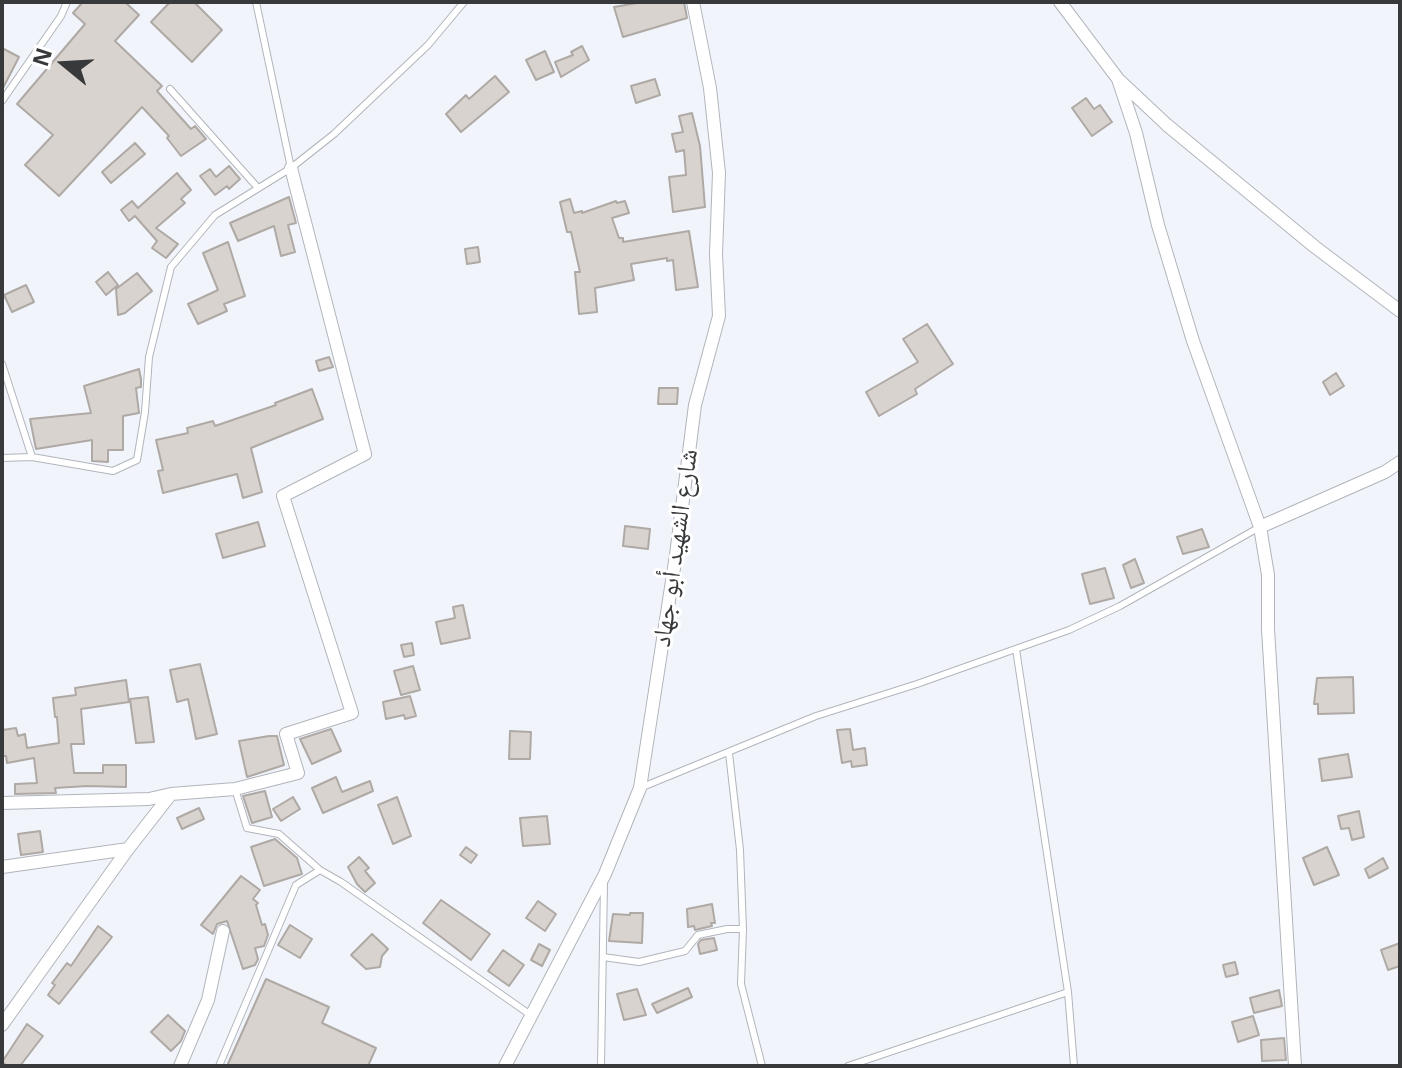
<!DOCTYPE html>
<html>
<head>
<meta charset="utf-8">
<style>
	body { margin:0 }
	#map { position:relative; width:1402px; height:1068px; overflow:hidden; background:#f1f5fb; font-family:"Noto Sans",sans-serif }
	canvas { display:block }
	.frame { position:absolute; inset:0; border:4px solid #37393b; pointer-events:none }
	.north { position:absolute; left:24px; top:24px; width:80px; height:80px; -webkit-text-stroke:6px #fff; paint-order:stroke; rotate:288deg; font-size:22px; font-weight:700; line-height:32px; text-align:center; color:#37393b }
	.north::after { content:''; display:block; margin:auto; width:28px; height:36px; background:#37393b; clip-path:polygon(50% 0,100% 100%,50% 72%,0 100%) }
</style>
</head>
<body>
<div id="map">
<canvas width="1402" height="1068"></canvas>
<div class="frame"></div>
<div class="north">N</div>
</div>
<script>
const context = document.querySelector('canvas').getContext('2d');
context.lineJoin = 'round';
function fillPath(path, color) { context.fillStyle = color; context.fill(path, 'evenodd'); }
const toPath = rows => new Path2D(rows.map(r => 'M' + r).join(''));
function strokePath(path, color, width, dash) { context.strokeStyle = color; context.lineWidth = width; context.lineCap = dash ? 'butt' : 'round'; context.setLineDash(dash || []); context.stroke(path); }
function write(font, color, halo, rows, align = 'center') {
  context.font = font + ' "Noto Sans","Noto Naskh Arabic",sans-serif'; context.lineWidth = 6; context.setLineDash([]); context.textBaseline = 'middle'; context.strokeStyle = halo; context.fillStyle = color; for (const [text, x, y, turn = 0] of rows) {
    context.save(); context.translate(x, y); context.rotate((+turn || 0) * Math.PI / 180); context.textAlign = isNaN(turn) ? turn : align; if (halo) context.strokeText(text, 0, 0); context.fillText(text, 0, 0); context.restore();
  }
}
const building = toPath([
	[83,2,125,2,139,15,115,41,162,86,157,91,191,129,195,126,206,139,181,156,167,138,169,136,142,107,59,196,25,165,53,135,17,104,85,24,73,13,83,2],
	[170,2,194,2,222,30,192,62,151,22,170,2],
	[643,2,684,2,687,18,623,37,614,7,643,2],
	[582,46,589,60,561,77,555,62,573,55,571,52,582,46],
	[2,48,19,57,2,90,2,48],
	[545,51,554,72,536,80,526,60,545,51],
	[495,76,509,92,461,132,446,114,466,95,469,99,495,76],
	[655,79,660,95,636,103,631,86,655,79],
	[1086,98,1094,109,1100,105,1112,122,1092,136,1072,108,1086,98],
	[692,113,700,146,705,207,673,212,669,177,686,175,684,150,676,152,672,134,683,132,679,116,692,113],
	[135,143,145,154,111,183,102,172,135,143],
	[229,166,240,179,229,189,227,186,215,195,200,176,210,169,216,177,229,166],
	[177,173,191,190,181,199,185,203,156,228,178,244,166,258,152,248,157,241,135,216,129,221,121,210,132,201,138,208,177,173],
	[289,197,296,223,288,225,295,252,281,256,274,226,238,241,230,223,289,197],
	[570,199,574,213,582,211,582,213,616,201,617,203,625,201,629,213,612,218,619,238,623,238,623,242,689,231,698,287,676,290,673,260,667,261,667,258,631,264,634,280,595,288,597,312,579,314,575,272,580,272,571,232,567,232,560,202,570,199],
	[228,242,245,296,224,304,227,311,198,324,188,304,218,290,203,253,228,242],
	[478,247,480,262,467,264,465,249,478,247],
	[108,272,118,285,106,295,96,282,108,272],
	[137,273,152,291,125,313,118,315,116,289,137,273],
	[26,285,34,302,12,312,4,295,26,285],
	[927,324,953,364,915,389,917,394,879,416,866,392,918,362,903,339,927,324],
	[329,357,333,367,319,371,316,361,329,357],
	[139,369,141,379,141,387,136,388,139,413,123,416,123,450,108,450,108,462,92,461,92,440,36,449,30,419,91,413,84,386,139,369],
	[1336,373,1344,386,1330,395,1323,382,1336,373],
	[659,388,678,388,677,404,658,404,659,388],
	[312,389,323,419,251,448,262,492,243,498,237,474,163,493,158,471,163,470,156,440,188,433,187,428,213,421,215,426,276,405,275,403,312,389],
	[258,522,265,546,223,558,216,534,258,522],
	[625,526,650,529,648,549,623,546,625,526],
	[1202,529,1209,547,1183,554,1177,537,1202,529],
	[1135,559,1144,583,1131,588,1123,565,1135,559],
	[1105,568,1114,598,1090,604,1082,574,1105,568],
	[463,605,470,638,441,644,436,622,455,618,453,607,463,605],
	[412,643,414,655,404,657,401,645,412,643],
	[200,664,217,734,196,739,188,699,177,702,170,670,200,664],
	[413,666,420,690,401,695,394,671,413,666],
	[1353,677,1354,713,1318,714,1318,704,1314,704,1317,678,1353,677],
	[126,680,129,702,81,709,84,744,71,744,74,773,103,773,103,765,126,765,126,787,87,786,55,788,56,793,15,794,15,784,37,783,34,758,7,763,6,756,2,756,2,730,16,728,18,736,25,734,27,748,59,743,57,717,55,717,53,698,76,695,75,688,126,680],
	[410,696,416,716,405,719,404,715,386,719,383,702,410,696],
	[148,697,154,742,136,743,130,699,148,697],
	[331,729,341,751,312,764,300,739,331,729],
	[850,729,853,750,865,748,867,765,852,767,851,761,842,763,837,730,850,729],
	[510,731,531,732,530,759,509,759,510,731],
	[269,736,277,736,284,765,247,777,239,741,269,736],
	[1348,754,1352,777,1322,781,1319,759,1348,754],
	[336,777,342,792,370,781,373,791,323,813,312,788,336,777],
	[265,791,272,817,252,823,243,796,265,791],
	[293,797,300,809,281,821,273,809,293,797],
	[397,797,411,836,393,844,378,805,397,797],
	[199,808,204,819,182,829,177,818,199,808],
	[1359,811,1364,837,1352,840,1349,828,1341,829,1338,816,1359,811],
	[547,816,550,844,523,846,520,818,547,816],
	[40,831,43,852,21,855,18,834,40,831],
	[275,839,297,858,302,874,264,886,251,847,275,839],
	[466,847,477,855,471,863,460,855,466,847],
	[1327,847,1339,875,1314,885,1303,858,1327,847],
	[359,857,369,868,365,871,375,883,365,892,357,884,348,867,359,857],
	[1383,858,1388,868,1369,878,1365,869,1383,858],
	[241,876,260,890,253,899,258,903,256,905,262,925,265,924,268,935,264,946,255,948,258,959,255,965,243,969,227,921,217,924,213,934,201,925,241,876],
	[441,900,490,934,471,960,423,923,441,900],
	[538,901,556,914,545,931,526,918,538,901],
	[712,904,715,923,711,923,712,926,695,930,694,926,688,927,687,909,712,904],
	[630,913,643,913,642,943,609,941,613,914,630,915,630,913],
	[290,925,312,939,300,958,278,945,290,925],
	[98,926,112,937,59,1004,48,995,55,985,52,983,67,963,71,966,98,926],
	[372,934,388,949,382,956,380,967,366,969,351,955,372,934],
	[714,938,717,950,700,954,698,944,701,940,714,938],
	[1400,943,1400,966,1388,970,1381,950,1400,943],
	[539,944,550,950,542,966,531,960,539,944],
	[503,950,524,965,509,986,488,971,503,950],
	[1235,962,1238,974,1226,977,1223,965,1235,962],
	[266,979,329,1007,322,1023,376,1048,368,1066,227,1066,266,979],
	[688,988,692,997,657,1013,652,1004,688,988],
	[637,989,646,1015,624,1020,617,994,637,989],
	[1279,990,1282,1006,1254,1013,1250,998,1279,990],
	[168,1015,185,1031,181,1041,171,1051,151,1032,168,1015],
	[1253,1016,1259,1035,1238,1042,1232,1022,1253,1016],
	[27,1024,43,1036,20,1066,8,1066,2,1062,27,1024],
	[1284,1038,1286,1060,1262,1061,1261,1040,1284,1038]
]);
const service = toPath([
	[256,2,291,168],
	[170,89,258,188],
	[2,101,61,16,67,2],
	[2,364,32,457],
	[2,458,32,457,113,471,137,460,145,412,149,357,171,267,215,215,291,168,334,134,428,45,464,2],
	[1016,649,1068,992,1074,1066],
	[729,753,740,850,743,929],
	[640,788,816,716,917,684,1069,630,1120,606,1258,528],
	[235,789,247,828,279,834,320,870,341,882,532,1016],
	[603,957,639,962,685,951,698,935,727,929,743,929,741,984,762,1066],
	[219,1066,296,885,320,870],
	[601,1066,604,882],
	[848,1066,1068,992]
]);
const minor = toPath([
	[1060,2,1118,79,1167,125,1315,247,1400,311],
	[1118,79,1136,133,1158,225,1193,341,1260,527,1268,575,1268,629,1295,1066],
	[1260,527,1385,472,1400,462],
	[2,803,149,799,171,794,235,789,298,773,286,734,352,713,283,496,365,454,291,168],
	[2,867,128,849],
	[2,1025,128,849,171,794],
	[180,1066,208,1000,223,931],
	[505,1066,605,874,640,788,676,555,695,405,719,316,716,254,719,173,710,88,693,2]
]);
const streetNames = [
	["شارع الشهيد أبو جهاد",676,548,-82]
];
fillPath(building, '#d9d3cf');
strokePath(building, '#afa9a5', 2);
strokePath(service, '#b1b5bb', 8);
strokePath(minor, '#b1b5bb', 14);
strokePath(service, '#fff', 6);
strokePath(minor, '#fff', 12);
write('26px', '#37393b', '#fff', streetNames);
</script>
</body>
</html>
